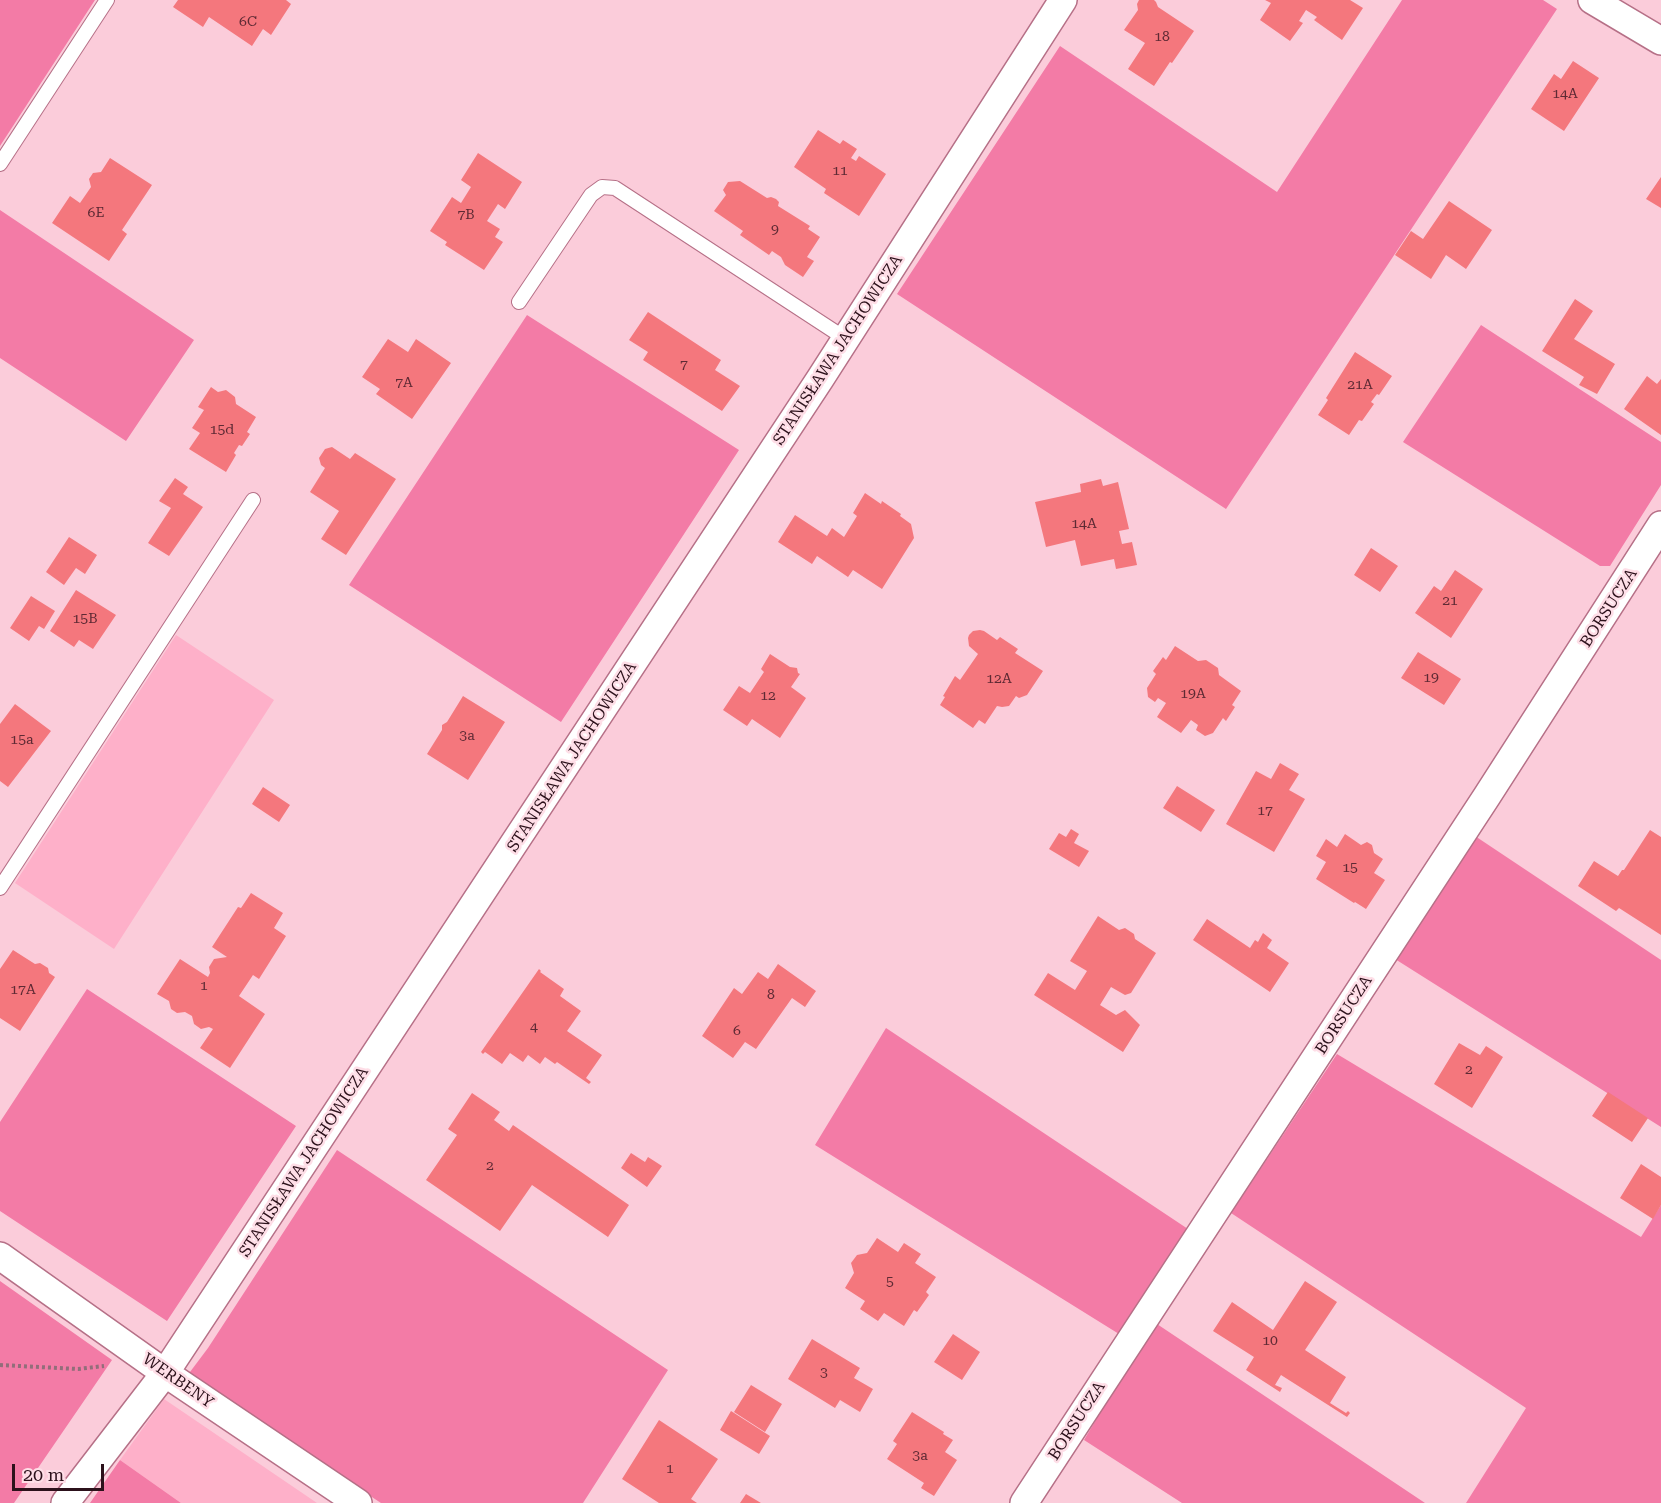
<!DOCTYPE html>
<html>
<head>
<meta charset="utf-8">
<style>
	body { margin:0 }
	#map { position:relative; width:1661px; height:1503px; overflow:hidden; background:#fbccda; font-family:"Roboto Serif",serif }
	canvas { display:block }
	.scale { position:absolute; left:12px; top:1464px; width:92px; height:27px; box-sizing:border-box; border:3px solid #2c111b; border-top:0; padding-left:8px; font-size:18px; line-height:21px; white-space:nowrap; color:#2c111b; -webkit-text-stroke:4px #fedee7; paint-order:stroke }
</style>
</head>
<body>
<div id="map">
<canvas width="1661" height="1503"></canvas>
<div class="scale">20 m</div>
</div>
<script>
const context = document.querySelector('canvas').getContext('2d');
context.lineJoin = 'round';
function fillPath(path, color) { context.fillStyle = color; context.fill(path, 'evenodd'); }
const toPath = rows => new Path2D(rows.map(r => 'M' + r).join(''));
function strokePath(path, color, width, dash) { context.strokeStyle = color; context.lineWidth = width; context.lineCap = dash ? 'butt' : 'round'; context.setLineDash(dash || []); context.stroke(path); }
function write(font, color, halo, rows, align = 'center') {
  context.font = font + ' "Roboto Serif",serif'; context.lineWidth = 5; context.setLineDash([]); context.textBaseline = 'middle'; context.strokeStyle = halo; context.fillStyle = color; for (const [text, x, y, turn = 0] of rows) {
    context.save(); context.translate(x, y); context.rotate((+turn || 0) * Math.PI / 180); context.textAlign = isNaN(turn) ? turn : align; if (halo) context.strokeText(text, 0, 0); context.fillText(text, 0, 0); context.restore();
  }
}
const green = toPath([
	[176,635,274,700,114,949,15,883],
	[164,1399,317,1503,181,1503,120,1460]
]);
const forest = toPath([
	[0,0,95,0,0,146],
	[1402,0,1543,0,1557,9,1226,509,897,294,1060,46,1277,192],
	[0,210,194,340,126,441,0,358],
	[527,315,739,450,561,722,349,585],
	[1481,325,1661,442,1661,485,1610,566,1600,566,1403,442],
	[1472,834,1661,960,1661,1127,1395,959],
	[87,989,296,1126,167,1321,0,1211,0,1122],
	[886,1028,1188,1229,1119,1334,815,1145],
	[1337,1054,1641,1237,1661,1205,1661,1503,1466,1503,1526,1408,1231,1213],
	[337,1150,668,1370,583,1503,381,1503,187,1376,208,1348],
	[0,1281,112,1360,14,1503,0,1503],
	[1154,1322,1425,1503,1182,1503,1084,1440],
	[120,1460,181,1503,90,1503]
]);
const building = toPath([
	[178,0,286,0,291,4,271,35,263,29,252,46,209,17,203,27,173,7],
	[1139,0,1154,0,1156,2,1158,7,1194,31,1172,63,1170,62,1154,86,1128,69,1145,43,1124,30,1138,10,1137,4],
	[1265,0,1350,0,1363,8,1342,40,1314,20,1317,17,1306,10,1299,21,1303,23,1290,41,1260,20,1271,3],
	[1573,61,1599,78,1564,131,1531,109,1554,74,1561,79],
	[818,130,840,144,843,140,857,149,851,158,856,161,859,156,886,174,859,216,824,193,826,189,794,167],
	[478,153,522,182,505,209,498,204,487,221,500,229,495,237,503,242,484,270,445,245,447,242,430,231,452,197,461,203,471,187,461,180],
	[110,158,152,185,122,230,127,234,109,261,52,223,70,196,80,203,91,187,89,179,93,173,101,172],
	[1661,177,1661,208,1646,199],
	[740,181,767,198,771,197,776,199,779,202,778,206,810,226,808,229,820,237,807,257,814,261,803,277,785,265,781,257,772,251,769,255,740,235,743,231,714,211,726,195,723,190,728,182],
	[1449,201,1492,230,1466,269,1446,255,1431,279,1395,255,1411,231,1423,239],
	[1575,299,1593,311,1574,339,1615,364,1597,394,1579,385,1584,377,1542,351],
	[648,312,721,360,715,370,740,386,722,411,643,360,648,352,629,340],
	[388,339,408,352,416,339,451,363,412,419,376,394,380,389,362,377],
	[1355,352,1392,376,1379,395,1377,394,1371,402,1374,404,1362,421,1359,420,1349,435,1318,415,1328,400,1326,398],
	[1647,376,1657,384,1661,379,1661,435,1624,409],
	[211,387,218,392,226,390,235,397,236,404,256,417,247,432,250,434,242,446,239,445,234,453,236,455,226,472,189,449,200,433,192,428,204,410,198,407],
	[332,447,350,459,355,453,396,479,346,555,321,539,339,511,310,492,325,468,321,465,319,458,325,449],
	[175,478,188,487,183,494,203,507,169,556,148,543,171,508,159,501],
	[1101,479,1103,486,1118,482,1129,529,1119,531,1122,544,1132,542,1137,565,1116,569,1114,559,1081,566,1075,540,1046,547,1035,502,1081,492,1080,484],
	[865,493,881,504,882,501,901,514,900,516,911,524,914,538,882,589,853,570,848,577,817,556,812,564,778,542,795,515,827,536,832,528,844,537,857,516,853,513],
	[69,537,97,555,85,574,76,568,64,585,46,572],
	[1371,548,1398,566,1380,592,1354,575],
	[1455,570,1483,589,1451,638,1415,613,1434,586,1441,591],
	[76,590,116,615,93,649,79,640,74,647,50,631],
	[31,596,55,611,44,629,39,626,29,641,10,628],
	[980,630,984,631,997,640,1000,637,1018,649,1015,653,1043,671,1027,695,1019,698,1016,696,1009,706,1002,707,997,706,985,724,979,720,973,728,940,705,945,697,943,696,955,676,960,680,978,654,969,646,968,638,969,635,973,631],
	[1175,646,1198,661,1206,660,1218,668,1219,675,1241,691,1232,705,1235,707,1226,721,1223,718,1213,733,1205,736,1196,730,1198,725,1191,720,1181,733,1157,717,1166,703,1158,698,1155,702,1148,697,1147,688,1156,674,1153,671,1163,657,1166,660],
	[1418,652,1461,679,1444,705,1401,678],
	[770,654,790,667,797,668,798,673,800,674,791,687,806,698,780,738,752,719,747,726,723,710,739,686,750,693,764,672,761,669],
	[463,696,505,722,468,780,427,754,442,730,442,725,447,722],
	[15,704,51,731,8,787,0,781,0,724],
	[1280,763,1299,774,1289,790,1305,799,1274,852,1226,824,1256,771,1271,779],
	[1177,786,1215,810,1201,832,1163,808],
	[263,787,290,805,279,822,252,804],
	[1071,829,1079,834,1074,843,1089,851,1079,867,1049,849,1059,833,1066,837],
	[1650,830,1661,837,1661,935,1619,908,1616,911,1578,886,1594,861,1618,876,1622,870,1624,870],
	[1345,834,1361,845,1367,842,1372,845,1374,853,1383,859,1374,873,1385,880,1366,909,1355,902,1354,903,1316,879,1326,862,1316,856,1326,839,1337,847],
	[251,893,283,913,274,928,286,936,259,979,253,975,239,996,265,1014,230,1068,200,1048,213,1029,209,1027,201,1029,194,1024,192,1016,185,1012,177,1013,171,1009,169,1001,157,994,180,959,208,977,210,973,209,967,214,959,227,957,212,947,238,907,241,908],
	[1098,916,1119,930,1125,928,1134,934,1135,939,1156,953,1131,993,1125,995,1111,987,1100,1005,1116,1015,1125,1010,1140,1025,1123,1052,1034,995,1048,973,1075,990,1087,971,1070,961],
	[1207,919,1250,948,1255,940,1258,942,1263,933,1272,940,1267,948,1289,963,1270,992,1193,940],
	[13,950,35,964,40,963,48,968,49,973,55,977,20,1031,0,1018,0,969],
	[778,964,816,991,805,1007,792,998,756,1049,745,1042,733,1058,702,1036,734,988,742,994,758,972,768,979],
	[539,969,541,971,540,972,564,989,560,996,581,1011,567,1031,602,1055,586,1078,591,1082,589,1084,557,1062,555,1064,545,1057,540,1064,528,1055,523,1062,510,1053,502,1064,485,1052,483,1054,481,1052],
	[1459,1043,1480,1055,1486,1046,1503,1057,1472,1108,1434,1084],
	[1608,1092,1648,1118,1632,1142,1592,1116],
	[472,1093,500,1112,494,1120,509,1131,513,1125,629,1205,608,1237,532,1185,500,1231,426,1180,457,1135,448,1129],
	[631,1153,645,1162,648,1157,662,1166,647,1187,621,1168],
	[1641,1164,1661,1177,1661,1205,1653,1219,1620,1198],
	[877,1238,898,1252,904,1243,921,1254,915,1263,936,1277,926,1292,929,1295,917,1312,914,1310,904,1326,884,1313,878,1321,860,1309,865,1301,845,1288,854,1273,851,1263,857,1255,867,1253],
	[1305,1281,1337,1302,1305,1350,1346,1377,1330,1403,1346,1413,1348,1411,1350,1413,1347,1417,1281,1375,1275,1385,1282,1388,1280,1392,1246,1370,1254,1357,1213,1331,1232,1302,1273,1330],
	[953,1334,980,1352,962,1380,934,1362],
	[812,1339,860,1368,854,1378,873,1389,860,1412,840,1400,835,1408,788,1379],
	[751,1385,782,1404,765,1432,734,1412],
	[731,1411,770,1436,759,1454,720,1430],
	[912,1412,944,1432,943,1434,953,1440,945,1452,957,1460,934,1496,921,1488,924,1483,887,1459,897,1444,893,1441],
	[659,1420,718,1459,691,1499,697,1503,659,1503,622,1479],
	[746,1494,761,1503,740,1503]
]);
const path = toPath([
	[0,1365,78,1369,104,1366]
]);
const lane = toPath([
	[0,164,107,0],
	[519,302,591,195,602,187,615,188,846,339],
	[0,888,253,500]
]);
const street = toPath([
	[1592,0,1661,41],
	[0,1256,165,1373,358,1503],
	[65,1503,165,1373,820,379,1063,0],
	[1024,1503,1487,796,1661,525]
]);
const numberNames = [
	["6C",248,22],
	["18",1162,37],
	["14A",1565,94],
	["11",840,171],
	["6E",96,213],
	["7B",466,215],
	["9",775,230],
	["7",684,365],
	["7A",404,383],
	["21A",1360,385],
	["15d",222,430],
	["14A",1084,524],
	["21",1450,601],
	["15B",85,619],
	["19",1431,678],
	["12A",999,679],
	["19A",1193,694],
	["12",768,696],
	["3a",467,736],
	["15a",22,740],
	["17",1265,811],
	["15",1350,868],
	["1",204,986],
	["17A",23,990],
	["8",771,995],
	["4",534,1027],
	["6",737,1031],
	["2",1469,1070],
	["2",490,1166],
	["5",890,1282],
	["10",1270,1341],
	["3",824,1373],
	["3a",920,1456],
	["1",670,1469]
];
const streetNames = [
	["STANISŁAWA JACHOWICZA",838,350,-57],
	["BORSUCZA",1609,608,-57],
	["STANISŁAWA JACHOWICZA",572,757,-57],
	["BORSUCZA",1344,1015,-57],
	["STANISŁAWA JACHOWICZA",304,1162,-57],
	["WERBENY",178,1381,35],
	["BORSUCZA",1077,1421,-57]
];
fillPath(green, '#feb0c9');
fillPath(forest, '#f37ba6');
fillPath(building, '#f4777d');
strokePath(lane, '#b67087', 16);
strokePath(street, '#b67087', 30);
strokePath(path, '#926e7a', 4, [3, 3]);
strokePath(lane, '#fff', 14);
strokePath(street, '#fff', 27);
write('14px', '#5e2a34', null, numberNames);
write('16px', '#2c111b', '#fedee7', streetNames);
</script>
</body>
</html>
